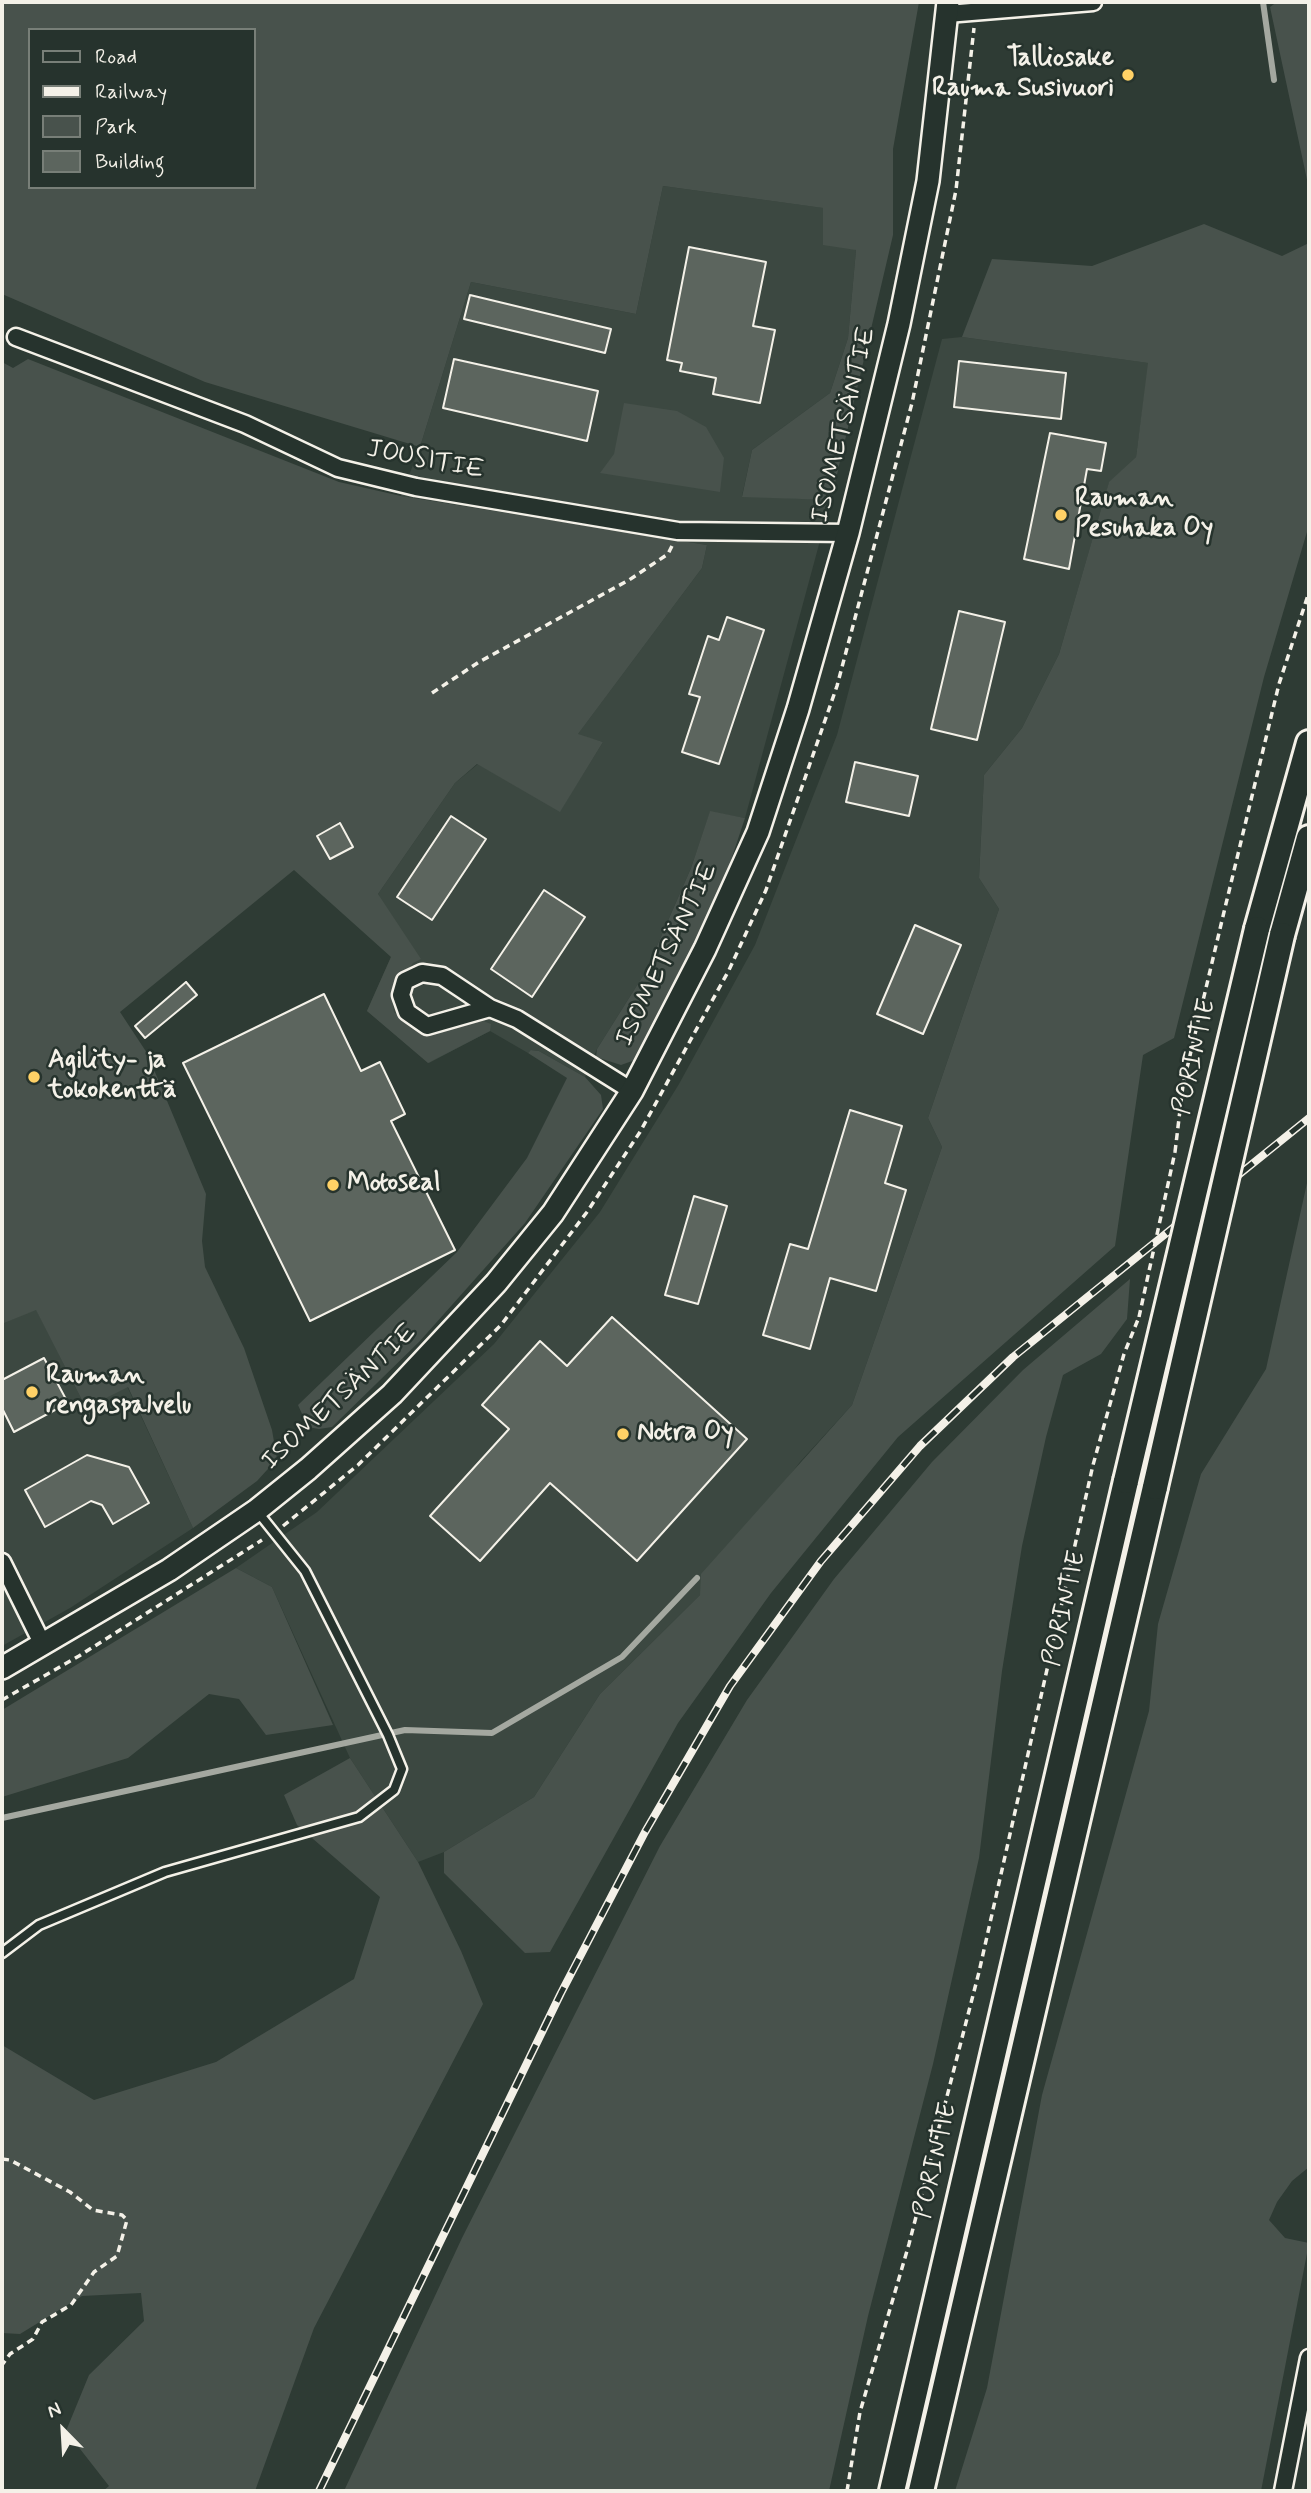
<!DOCTYPE html>
<html>
<head>
<meta charset="utf-8">
<style>
	body { margin:0 }
	#map { position:relative; width:1311px; height:2493px; overflow:hidden; background:#2e3b34; font-family:Mynerve,sans-serif }
	canvas { display:block }
	.frame { position:absolute; inset:0; border:4px solid #f4f1e8; pointer-events:none }
	.legend { position:absolute; left:28px; top:28px; width:228px; height:161px; box-sizing:border-box; background:#26332d; border:2px solid #787f78; margin:0; padding:9px 12px; list-style:none; font-size:21px; color:#f4f1e8 }
	.legend li { display:flex; align-items:center; gap:14px; height:35px }
	.legend b { width:35px; border:2px solid #787f78 }
	.north { position:absolute; left:28px; top:2395px; width:70px; height:70px; -webkit-text-stroke:5px #26332d; paint-order:stroke; rotate:336deg; font-size:19px; font-weight:700; line-height:28px; text-align:center; color:#f4f1e8 }
	.north::after { content:''; display:block; margin:auto; width:24px; height:32px; background:#f4f1e8; clip-path:polygon(50% 0,100% 100%,50% 72%,0 100%) }
</style>
</head>
<body>
<div id="map">
<canvas width="1311" height="2493"></canvas>
<div class="frame"></div>
<ul class="legend">
<li><b style="height:9px;background:#26332d"></b>Road</li>
<li><b style="height:9px;background:#f4f1e8"></b>Railway</li>
<li><b style="height:19px;background:#48524c"></b>Park</li>
<li><b style="height:19px;background:#5c655e"></b>Building</li>
</ul>
<div class="north">N</div>
</div>
<script>
const context = document.querySelector('canvas').getContext('2d');
context.lineJoin = 'round';
function fillPath(path, color) { context.fillStyle = color; context.fill(path, 'evenodd'); }
const toPath = rows => new Path2D(rows.map(r => 'M' + r).join(''));
function strokePath(path, color, width, dash) { context.strokeStyle = color; context.lineWidth = width; context.lineCap = dash ? 'butt' : 'round'; context.setLineDash(dash || []); context.stroke(path); }
function write(font, color, halo, rows, align = 'center') {
  context.font = font + ' Mynerve,sans-serif'; context.lineWidth = 5; context.setLineDash([]); context.textBaseline = 'middle'; context.strokeStyle = halo; context.fillStyle = color; for (const [text, x, y, turn = 0] of rows) {
    context.save(); context.translate(x, y); context.rotate((+turn || 0) * Math.PI / 180); context.textAlign = isNaN(turn) ? turn : align; if (halo) context.strokeText(text, 0, 0); context.fillText(text, 0, 0); context.restore();
  }
}
const built = toPath([
	[663,186,824,208,856,250,848,338,830,393,752,450,742,496,831,500,745,818,710,812,691,868,646,971,597,1049,585,1077,539,1051,532,1050,528,1053,490,1031,429,1063,367,1011,391,957,378,894,455,783,478,764,560,811,603,742,577,735,702,568,707,545,401,496,420,447,471,282,636,314],
	[962,337,1149,363,1136,457,1109,483,1059,654,1022,728,984,775,979,878,999,909,928,1118,942,1147,852,1405,800,1462,700,1595,600,1694,534,1797,444,1852,418,1862,350,1758,272,1587,236,1568,317,1512,494,1344,600,1212,679,1084,755,945,837,735,942,339],
	[36,1309,86,1408,127,1386,193,1528,70,1608,2,1646,2,1324]
]);
const green = toPath([
	[2,2,919,2,893,149,893,235,831,500,742,497,752,450,830,393,848,338,856,250,823,245,823,208,663,186,636,314,471,282,420,447,205,382,2,294],
	[30,30,254,30,254,187,30,187],
	[1277,2,1309,2,1309,189,1270,7],
	[1204,224,1282,256,1309,243,1309,525,1264,677,1174,1038,1143,1055,1115,1246,898,1437,771,1593,678,1723,550,1952,525,1953,444,1873,444,1852,534,1797,600,1694,700,1595,701,1574,852,1405,942,1147,928,1118,999,909,979,878,984,775,1022,728,1059,654,1109,482,1136,457,1148,363,962,337,992,259,1092,266],
	[28,359,339,482,401,496,707,545,702,568,578,734,603,742,560,812,477,764,455,783,378,894,421,959,413,963,398,983,392,999,394,1012,409,1026,424,1031,483,1021,491,1024,490,1031,428,1063,367,1011,391,957,294,870,120,1012,147,1053,206,1194,202,1241,205,1267,244,1348,272,1430,277,1459,257,1481,193,1528,128,1387,86,1408,36,1310,2,1324,2,362,13,368],
	[624,403,677,411,706,427,724,458,720,492,600,473,614,454],
	[710,811,745,818,726,875,693,950,635,1060,621,1065,596,1057,597,1049,646,971,691,868],
	[531,1050,539,1051,585,1077,601,1095,603,1109,525,1223,419,1342,332,1427,319,1429,308,1427,298,1405,457,1252,527,1158,567,1078,528,1053],
	[1309,1174,1309,2167,1292,2181,1277,2202,1269,2220,1285,2238,1309,2243,1261,2491,955,2491,987,2388,1042,2095,1149,1711,1158,1624,1201,1474,1266,1369],
	[1130,1279,1127,1319,1101,1354,1063,1375,1046,1437,1022,1546,1002,1671,979,1858,933,2064,868,2316,829,2491,344,2491,462,2238,580,2004,660,1846,747,1700,834,1579,932,1462,1023,1370],
	[236,1568,272,1587,333,1725,266,1735,239,1699,209,1694,128,1758,2,1797,2,1710],
	[350,1758,418,1862,461,1951,483,2004,314,2328,255,2491,103,2491,109,2486,66,2431,89,2375,144,2321,141,2293,82,2296,20,2334,2,2333,2,2045,94,2100,216,2062,354,1979,380,1897,297,1825,284,1795]
]);
const stream = toPath([
	[1263,2,1274,80],
	[2,1818,405,1730,492,1733,622,1657,697,1578]
]);
const building = toPath([
	[689,247,766,262,753,326,775,330,760,403,713,394,716,378,680,371,682,363,667,360,689,247],
	[470,295,611,329,605,353,464,319,470,295],
	[454,359,598,391,587,441,443,408,454,359],
	[959,361,1066,373,1061,419,954,407,959,361],
	[1050,433,1106,443,1101,471,1087,469,1069,569,1024,559,1050,433],
	[959,611,1005,622,977,740,931,729,959,611],
	[727,617,764,630,719,764,682,752,700,697,689,694,708,636,719,640,727,617],
	[855,762,918,776,909,816,846,802,855,762],
	[451,816,486,839,432,920,397,897,451,816],
	[340,823,353,847,330,859,317,836,340,823],
	[544,890,585,917,532,997,491,969,544,890],
	[915,925,961,945,923,1034,877,1014,915,925],
	[186,982,197,995,145,1038,135,1026,186,982],
	[324,994,361,1071,380,1062,405,1114,391,1121,455,1250,310,1321,183,1063,324,994],
	[850,1110,902,1126,885,1183,906,1190,876,1291,830,1278,810,1349,763,1335,790,1244,808,1249,850,1110],
	[694,1196,727,1206,698,1304,665,1295,694,1196],
	[612,1317,747,1439,637,1561,550,1483,480,1561,430,1516,509,1429,482,1405,540,1341,567,1366,612,1317],
	[44,1358,68,1403,14,1432,2,1408,2,1380,44,1358],
	[87,1455,129,1467,149,1503,113,1524,102,1505,91,1501,45,1527,25,1490,87,1455]
]);
const path = toPath([
	[432,693,479,662,629,580,668,554,672,546],
	[1175,1152,1183,1085,1224,912,1279,684,1309,592],
	[283,1526,358,1465,501,1325,587,1212,640,1132,729,970,766,890,837,686,912,403,956,190,974,28],
	[2,1700,79,1656,262,1540],
	[2,2159,10,2160,70,2192,93,2210,122,2215,127,2220,117,2256,94,2272,71,2305,42,2322,33,2339,10,2354,2,2365],
	[847,2491,860,2412,909,2244,979,1972,1093,1465,1124,1354,1139,1317]
]);
const service = toPath([
	[2,1953,39,1925,165,1872,359,1817,394,1790,402,1769,388,1735,305,1571,257,1511]
]);
const minor = toPath([
	[947,14,1093,2],
	[16,337,245,424,338,468,416,487,678,531,848,533],
	[490,1008,427,1026,407,1012,401,995,405,981,422,973,442,976,490,1008,517,1019,632,1091],
	[2,1562,43,1645],
	[1283,2491,1309,2358]
]);
const secondary = toPath([
	[2,1668,169,1570,257,1510,308,1469,392,1394,496,1283,553,1213,632,1091,705,949,758,832,798,709,848,533,899,324,928,181,948,2]
]);
const trunk = toPath([
	[1257,929,1309,743],
	[1282,935,1309,838],
	[892,2491,1126,1481],
	[921,2491,1155,1487]
]);
const rail = toPath([
	[319,2491,561,1993,645,1832,730,1686,821,1561,920,1446,1013,1357,1309,1118]
]);
const pathBridge = toPath([
	[1139,1317,1175,1152]
]);
const trunkBridge = toPath([
	[1126,1481,1257,929],
	[1155,1487,1282,935]
]);
const markers = [
	[1128,75,7,"#ffd166"],
	[1061,515,7,"#ffd166"],
	[34,1077,7,"#ffd166"],
	[333,1185,7,"#ffd166"],
	[32,1392,7,"#ffd166"],
	[623,1434,7,"#ffd166"]
];
const poiNames = [
	["Talliosake",1114,60,"right"],
	["Rauma Susivuori",1114,90,"right"],
	["Rauman",1075,500],
	["Pesuhaka Oy",1075,530],
	["Agility- ja",48,1062],
	["tokokenttä",48,1092],
	["Motoseal",347,1185],
	["Rauman",46,1377],
	["rengaspalvelu",46,1407],
	["Notra Oy",637,1434]
];
const streetNames = [
	["ISOMETSÄNTIE",845,425,-76],
	["JOUSITIE",425,461,11],
	["ISOMETSÄNTIE",668,955,-64],
	["PORINTIE",1196,1057,-77],
	["ISOMETSÄNTIE",340,1398,-43],
	["PORINTIE",1066,1609,-77],
	["PORINTIE",937,2161,-77]
];
fillPath(built, '#3c4841');
fillPath(green, '#48524c');
strokePath(stream, '#a4a8a0', 6);
fillPath(building, '#5c655e');
strokePath(building, '#f4f1e8', 2);
strokePath(service, '#f4f1e8', 13);
strokePath(minor, '#f4f1e8', 21);
strokePath(secondary, '#f4f1e8', 26);
strokePath(trunk, '#f4f1e8', 30);
strokePath(path, '#f4f1e8', 3.5, [7, 5]);
strokePath(service, '#26332d', 8);
strokePath(minor, '#26332d', 16);
strokePath(secondary, '#26332d', 21);
strokePath(trunk, '#26332d', 24);
strokePath(rail, '#f4f1e8', 8);
strokePath(rail, '#26332d', 5, [16]);
strokePath(trunkBridge, '#f4f1e8', 30, []);
strokePath(pathBridge, '#f4f1e8', 3.5, [7, 5]);
strokePath(trunkBridge, '#26332d', 24);
for (const [x, y, r, color] of markers) { const dot = new Path2D(); dot.arc(x, y, r, 0, 2 * Math.PI); context.fillStyle = color; context.fill(dot); strokePath(dot, '#26332d', 2.5); }
write('bold 26px', '#f4f1e8', '#26332d', poiNames, 'left');
write('26px', '#f4f1e8', '#26332d', streetNames);
</script>
</body>
</html>
